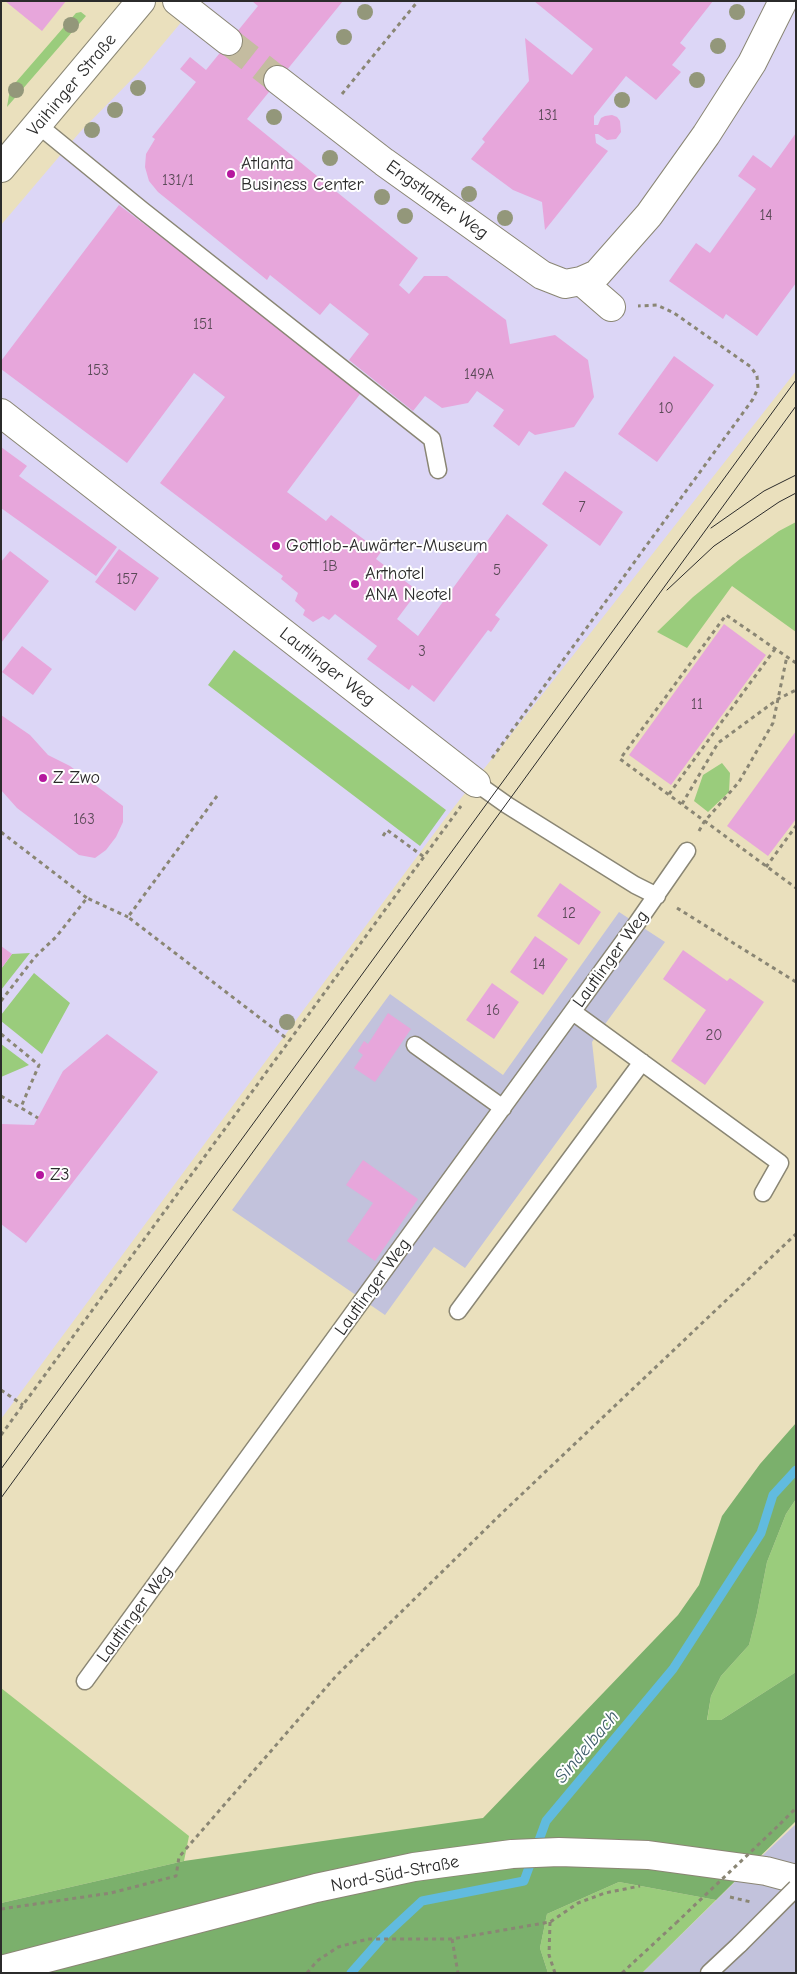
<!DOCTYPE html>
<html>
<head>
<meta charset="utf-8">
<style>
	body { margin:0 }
	#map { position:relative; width:797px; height:1974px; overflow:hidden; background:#eae0bd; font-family:"Comic Neue",sans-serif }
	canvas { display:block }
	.frame { position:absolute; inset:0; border:2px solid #2b2b2b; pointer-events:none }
</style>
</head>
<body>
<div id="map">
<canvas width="797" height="1974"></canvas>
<div class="frame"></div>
</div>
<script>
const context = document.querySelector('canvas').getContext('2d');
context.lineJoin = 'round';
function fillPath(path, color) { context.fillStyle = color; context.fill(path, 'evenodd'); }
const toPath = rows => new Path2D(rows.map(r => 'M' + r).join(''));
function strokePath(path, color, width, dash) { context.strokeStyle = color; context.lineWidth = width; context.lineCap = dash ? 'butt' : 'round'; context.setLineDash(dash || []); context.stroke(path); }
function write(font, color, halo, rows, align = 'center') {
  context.font = font + ' "Comic Neue",sans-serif'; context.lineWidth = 4; context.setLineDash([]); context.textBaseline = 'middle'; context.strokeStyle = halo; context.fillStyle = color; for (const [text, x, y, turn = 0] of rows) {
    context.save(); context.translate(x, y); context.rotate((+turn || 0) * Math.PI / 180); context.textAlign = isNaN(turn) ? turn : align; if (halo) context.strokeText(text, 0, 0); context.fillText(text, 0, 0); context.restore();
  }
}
const built = toPath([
	[199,1,796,1,796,371,447,816,1,1419,1,225,80,132,142,69]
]);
const industrial = toPath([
	[619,912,665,942,592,1042,597,1087,465,1268,434,1247,385,1315,232,1210,390,994,503,1075],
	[796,1824,796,1973,642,1973,749,1868]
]);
const green = toPath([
	[81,12,86,16,7,107,10,89,76,13],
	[796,522,796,632,732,586,687,648,657,632,693,597,740,559,779,531],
	[234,650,446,810,420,846,208,685],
	[722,763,730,773,729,792,708,812,694,801,703,775],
	[30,953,1,990,1,969,12,954],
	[34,973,70,1003,42,1054,1,1021,1,1015],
	[1,1044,29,1065,1,1077],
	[796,1499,796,1672,721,1720,707,1721,711,1696,721,1676,749,1645,757,1613,767,1562,786,1514],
	[1,1688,189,1836,184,1861,1,1903],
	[619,1882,716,1900,642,1973,548,1973,540,1948,547,1914]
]);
const forest = toPath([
	[796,1423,796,1499,786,1514,767,1562,757,1613,749,1645,721,1676,711,1696,707,1720,721,1720,796,1672,796,1821,716,1900,619,1882,547,1914,540,1948,548,1973,1,1973,1,1903,184,1861,483,1818,678,1615,699,1585,722,1516,760,1464]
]);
const stream = toPath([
	[351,1973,381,1939,422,1901,524,1881,546,1821,673,1669,761,1533,773,1495,796,1470]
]);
const building = toPath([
	[5,1,66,1,42,31],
	[252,1,343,1,247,119,418,258,399,285,409,294,424,276,447,276,506,320,510,344,555,335,588,360,594,397,574,427,535,435,529,431,519,446,493,426,504,410,477,391,468,403,442,408,425,396,413,411,349,360,369,334,330,303,320,315,270,275,267,280,158,192,149,181,145,167,146,154,155,139,152,137,196,82,180,69,190,57,206,70,258,6],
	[534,1,713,1,680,43,686,48,672,65,681,72,656,100,626,76,594,116,594,125,598,125,601,118,605,116,612,115,617,117,620,121,621,132,616,139,607,140,598,134,595,134,596,143,608,151,545,230,542,202,513,190,471,159,485,142,482,139,529,81,525,38,572,75,593,49],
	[796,133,796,283,757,336,726,314,723,319,669,281,696,243,710,253,756,189,738,176,753,155,771,168],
	[119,205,363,390,287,492,326,521,331,515,381,552,376,559,418,591,397,619,418,636,507,514,548,545,495,615,500,619,491,632,488,630,434,702,412,685,409,690,367,659,377,646,335,614,329,620,323,616,313,622,303,615,305,610,295,601,298,593,281,579,283,576,160,483,225,397,194,373,127,463,1,369,1,361],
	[674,356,714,385,657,462,618,434],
	[1,447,27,466,19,476,117,547,96,576,1,508],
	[565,471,623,512,600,546,542,504],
	[119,549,159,578,135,611,95,582],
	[10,551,49,581,1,643,1,562],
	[724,624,766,655,671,785,629,755],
	[22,646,52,669,33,695,2,672],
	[1,715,30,735,48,755,70,766,123,806,123,822,116,837,106,850,95,858,79,855,17,808,1,790],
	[796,731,796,819,768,856,727,826],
	[560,883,601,912,579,945,537,916],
	[535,936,568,959,543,995,510,972],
	[1,946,12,954,1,969],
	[683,950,727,981,730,978,764,1002,705,1085,671,1061,706,1010,663,979],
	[492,983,519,1002,494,1039,466,1020],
	[388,1013,411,1029,375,1082,354,1068,363,1055,358,1051,364,1041,368,1044],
	[107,1034,158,1072,26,1243,1,1224,1,1124,34,1125,63,1071],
	[363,1160,418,1199,375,1261,347,1241,373,1203,346,1185]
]);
const minorTunnel = toPath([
	[228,41,278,80]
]);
const path = toPath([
	[342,94,418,1],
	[796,663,726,615,620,759,796,888],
	[492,758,753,399,758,388,757,376,751,367,674,313,657,305,638,306],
	[669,794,775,649],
	[217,796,128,917,290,1041],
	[682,804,718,743,778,699,796,690],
	[699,831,704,822,739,782,773,723,787,656],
	[1,832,87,898],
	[383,836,387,830,424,857],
	[766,867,796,826],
	[677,908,796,982],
	[1,1001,35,957,56,937,87,898,128,917],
	[1,1034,39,1065,21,1107],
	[1,1096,38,1118],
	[1,1390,23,1405],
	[1,1435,461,806],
	[780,1824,796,1808],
	[730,1897,751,1902],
	[1,1909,111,1893,176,1876,179,1857,336,1676,502,1513,796,1234],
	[550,1922,549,1955,555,1973],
	[452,1939,458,1973],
	[307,1973,317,1961,338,1947,368,1939,452,1939,550,1922,578,1903,605,1893,640,1886],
	[622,1973,676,1923]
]);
const service = toPath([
	[38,125,142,210,432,439,438,470],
	[476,783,507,805,635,885,657,896],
	[573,1012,780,1163,763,1193],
	[415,1045,503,1108],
	[458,1311,642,1062],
	[85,1681,637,923,687,851],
	[709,1973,740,1944]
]);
const minor = toPath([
	[177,1,228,41],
	[278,80,384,162,542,275,565,284,581,281,597,274,649,215,706,135,752,63,783,1],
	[581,281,611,307],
	[1,413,476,783]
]);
const secondary = toPath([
	[1,168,141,1],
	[1,1970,316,1888,414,1867,512,1854,559,1852,648,1855,766,1871,796,1879]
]);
const tram = toPath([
	[711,528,764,491,796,475],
	[667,590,714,546,779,502,796,493],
	[1,1469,796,380],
	[1,1498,796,406]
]);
const pathBridge = toPath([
	[676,1923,780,1824]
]);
const serviceBridge = toPath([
	[740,1944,796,1888]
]);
const trees = [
	[365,12],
	[737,12],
	[71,25],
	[344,37],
	[718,46],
	[697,80],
	[138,88],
	[16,90],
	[622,100],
	[115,110],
	[274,117],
	[92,130],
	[330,158],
	[469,194],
	[382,197],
	[405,216],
	[505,218],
	[287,1022]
];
const markers = [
	[231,174,5,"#b5179e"],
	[276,546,5,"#b5179e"],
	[355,584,5,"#b5179e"],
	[43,778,5,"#b5179e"],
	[40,1175,5,"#b5179e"]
];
const numberNames = [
	["131",548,116],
	["131/1",178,181],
	["14",766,216],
	["151",203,325],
	["153",98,371],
	["149A",479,375],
	["10",666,409],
	["7",582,508],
	["1B",330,567],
	["5",497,571],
	["157",127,580],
	["3",422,652],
	["11",697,705],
	["163",84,820],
	["12",569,914],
	["14",539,965],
	["16",493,1011],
	["20",714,1036]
];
const streetNames = [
	["Vaihinger Straße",72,85,-50],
	["Engstlatter Weg",437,200,36],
	["Lautlinger Weg",327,667,38],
	["Lautlinger Weg",611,959,-54],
	["Lautlinger Weg",373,1287,-54],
	["Lautlinger Weg",135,1614,-54],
	["Nord-Süd-Straße",395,1874,-11]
];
const poiNames = [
	["Atlanta",241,164],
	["Business Center",241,185],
	["Gottlob-Auwärter-Museum",286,546],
	["Arthotel",365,574],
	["ANA Neotel",365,595],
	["Z Zwo",53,778],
	["Z3",50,1175]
];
const waterNames = [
	["Sindelbach",587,1747,-50]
];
fillPath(built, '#dcd6f6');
fillPath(industrial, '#c2c2dc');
fillPath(green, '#9acc7c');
fillPath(forest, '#7bb06c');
strokePath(stream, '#61bbdf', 9);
fillPath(building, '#e7a6db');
strokePath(minorTunnel, '#c4bca0', 28, [28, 14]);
strokePath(service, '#8a8674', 19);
strokePath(minor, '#8a8674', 30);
strokePath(secondary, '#8a8674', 30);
strokePath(path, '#8a8674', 3, [4, 4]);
strokePath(service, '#fff', 16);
strokePath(minor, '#fff', 28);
strokePath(secondary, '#fff', 28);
strokePath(tram, '#2b2b2b', 1);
strokePath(serviceBridge, '#8a8674', 19, []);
strokePath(pathBridge, '#8a8674', 3, [4, 4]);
strokePath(serviceBridge, '#fff', 16);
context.fillStyle = '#93977a';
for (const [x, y] of trees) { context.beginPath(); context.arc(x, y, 8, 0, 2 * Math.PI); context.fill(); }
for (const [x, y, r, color] of markers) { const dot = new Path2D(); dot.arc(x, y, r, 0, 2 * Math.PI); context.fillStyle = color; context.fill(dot); strokePath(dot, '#fff', 2); }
write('15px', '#5a4a57', null, numberNames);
write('18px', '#2b2b2b', '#fff', streetNames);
write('18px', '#2b2b2b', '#fff', poiNames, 'left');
write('italic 19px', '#3e5d6a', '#fff', waterNames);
</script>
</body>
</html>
